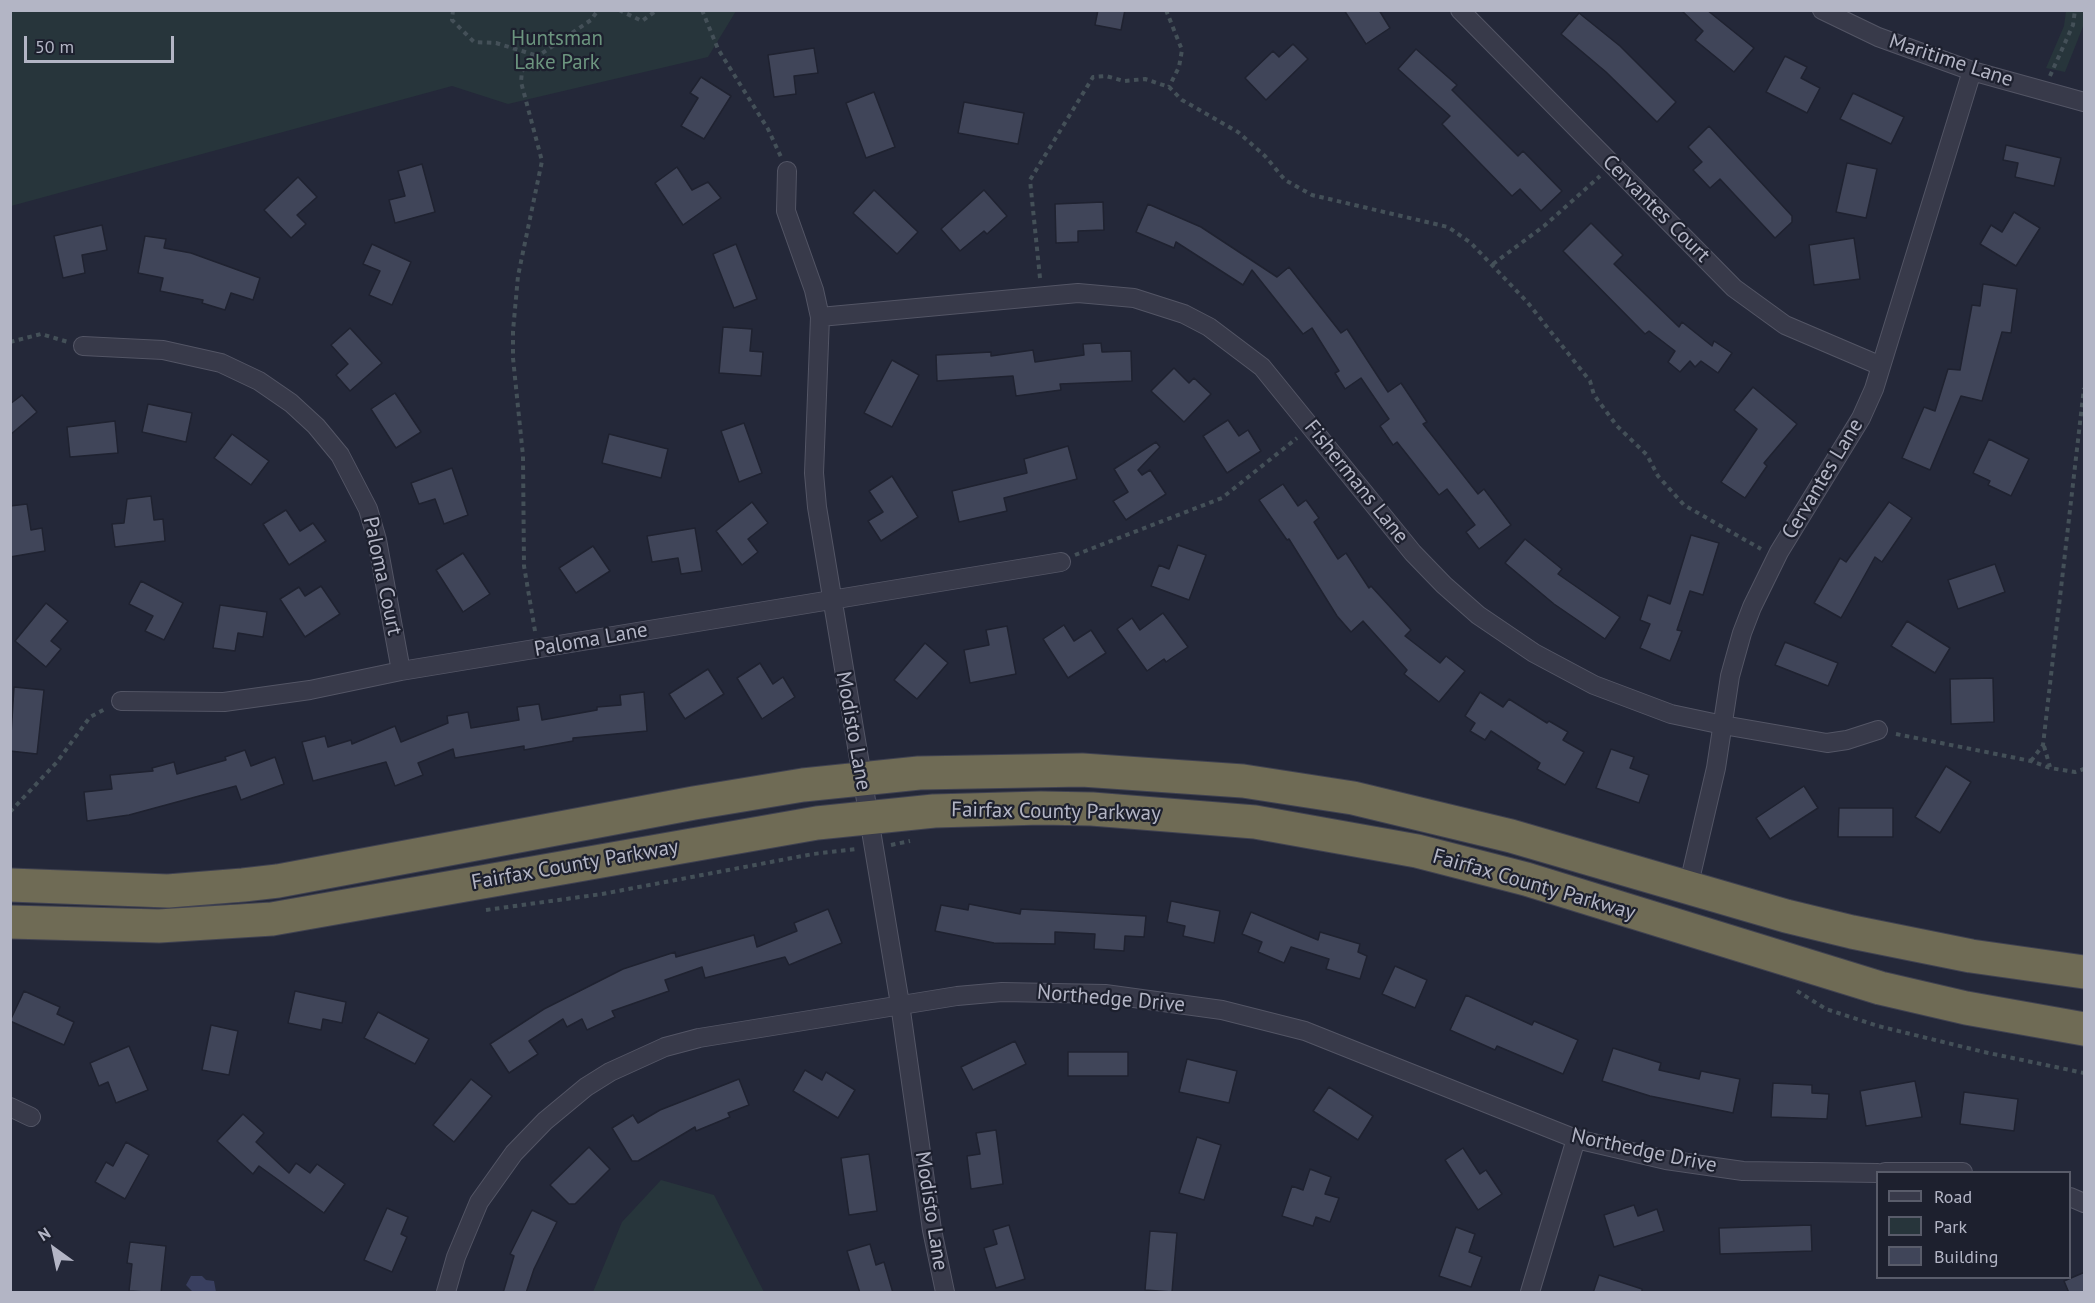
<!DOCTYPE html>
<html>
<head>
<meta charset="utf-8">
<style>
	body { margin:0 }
	#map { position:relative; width:2095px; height:1303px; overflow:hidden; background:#242839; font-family:"PT Sans",sans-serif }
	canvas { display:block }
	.frame { position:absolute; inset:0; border:12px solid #b3b5c5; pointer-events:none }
	.legend { position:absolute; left:1876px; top:1171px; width:195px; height:108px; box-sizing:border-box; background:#1d202e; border:2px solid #595c6a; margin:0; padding:8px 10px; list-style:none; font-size:18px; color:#b3b5c5 }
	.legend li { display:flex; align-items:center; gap:12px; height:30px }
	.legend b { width:30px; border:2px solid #595c6a }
	.north { position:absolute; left:24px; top:1219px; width:60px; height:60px; -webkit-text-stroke:4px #1d202e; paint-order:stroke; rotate:327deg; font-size:16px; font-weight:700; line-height:24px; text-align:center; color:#b3b5c5 }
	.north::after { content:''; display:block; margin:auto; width:21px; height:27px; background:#b3b5c5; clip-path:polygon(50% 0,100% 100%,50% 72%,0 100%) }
	.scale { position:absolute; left:24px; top:36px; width:150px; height:27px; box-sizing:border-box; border:3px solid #b3b5c5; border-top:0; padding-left:8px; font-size:18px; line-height:21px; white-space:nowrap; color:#b3b5c5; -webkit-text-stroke:4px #1d202e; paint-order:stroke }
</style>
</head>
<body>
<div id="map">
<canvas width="2095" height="1303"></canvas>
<div class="frame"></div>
<ul class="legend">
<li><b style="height:8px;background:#383a4a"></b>Road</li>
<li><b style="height:16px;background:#27353b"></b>Park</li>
<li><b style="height:16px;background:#404559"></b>Building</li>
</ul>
<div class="north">N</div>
<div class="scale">50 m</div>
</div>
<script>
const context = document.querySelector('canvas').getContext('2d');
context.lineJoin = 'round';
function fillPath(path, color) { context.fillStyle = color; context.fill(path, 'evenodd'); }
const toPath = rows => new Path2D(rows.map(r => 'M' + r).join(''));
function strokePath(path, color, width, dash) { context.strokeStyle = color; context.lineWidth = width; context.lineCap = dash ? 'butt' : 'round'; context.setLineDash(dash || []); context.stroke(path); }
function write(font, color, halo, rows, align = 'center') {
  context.font = font + ' "PT Sans",sans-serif'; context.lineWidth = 4.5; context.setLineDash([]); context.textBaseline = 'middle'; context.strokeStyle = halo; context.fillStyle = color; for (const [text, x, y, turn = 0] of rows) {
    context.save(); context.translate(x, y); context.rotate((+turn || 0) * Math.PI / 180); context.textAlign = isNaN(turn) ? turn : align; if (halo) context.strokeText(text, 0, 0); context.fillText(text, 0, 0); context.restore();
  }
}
const green = toPath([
	[11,10,736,10,736,11,708,57,508,104,452,86,11,206],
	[2066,11,2084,11,2084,24,2065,72,2046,68,2064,26],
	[661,1180,714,1195,764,1292,593,1292,622,1222]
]);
const water = toPath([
	[191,1276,202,1276,206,1280,214,1281,216,1292,193,1292,186,1285]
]);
const building = toPath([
	[1098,10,1125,10,1121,30,1095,25,1098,10],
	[1344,10,1379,10,1390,28,1366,44,1344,10],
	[1681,10,1707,10,1754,48,1734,72,1695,40,1703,31,1681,10],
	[1579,13,1620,46,1676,102,1657,122,1606,72,1561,34,1579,13],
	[1293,44,1308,59,1266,100,1245,78,1273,51,1279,57,1293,44],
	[814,48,818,73,794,76,796,94,774,97,768,55,814,48],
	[1416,49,1457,85,1452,90,1518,156,1523,151,1562,191,1541,211,1520,189,1512,196,1442,124,1450,116,1398,69,1416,49],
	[1785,56,1807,67,1801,78,1820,88,1807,113,1766,92,1785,56],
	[701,77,731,96,704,139,681,126,698,98,690,93,701,77],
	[874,92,895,147,866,158,846,103,874,92],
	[1853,93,1904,117,1891,144,1840,119,1853,93],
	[964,102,1024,113,1018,144,958,133,964,102],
	[1709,126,1792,216,1792,222,1775,238,1720,179,1710,188,1693,170,1702,162,1688,147,1709,126],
	[2006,145,2061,158,2054,186,2015,177,2018,163,2003,160,2006,145],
	[1847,163,1877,169,1866,218,1836,212,1847,163],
	[422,164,435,212,395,223,389,200,405,196,398,171,422,164],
	[677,167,692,190,708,182,721,198,683,225,655,183,677,167],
	[298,177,317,197,297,215,306,224,291,238,264,210,298,177],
	[874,190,918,232,897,254,853,213,874,190],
	[984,190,1007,216,987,234,984,231,960,251,941,229,984,190],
	[1103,202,1104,230,1078,231,1078,242,1056,243,1055,204,1103,202],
	[1148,204,1201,227,1277,277,1289,267,1341,333,1347,329,1388,392,1401,383,1427,422,1423,424,1478,494,1484,489,1511,525,1479,549,1466,532,1475,525,1447,489,1439,495,1397,442,1393,445,1380,426,1389,419,1361,378,1345,389,1335,373,1339,371,1312,328,1303,334,1252,270,1243,285,1176,242,1174,248,1136,232,1148,204],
	[2014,212,2040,228,2016,266,1980,244,1991,225,2002,232,2014,212],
	[1591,223,1623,255,1614,264,1679,327,1682,322,1712,346,1714,341,1732,353,1718,373,1701,361,1695,367,1690,361,1680,372,1668,362,1675,351,1649,331,1645,334,1563,251,1591,223],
	[102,225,107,250,82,255,85,273,63,278,54,236,102,225],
	[145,236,166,239,164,248,191,253,260,278,253,300,231,293,225,310,202,303,203,300,160,291,163,278,138,273,145,236],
	[1854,238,1860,279,1814,285,1809,245,1854,238],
	[372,244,411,262,392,305,369,295,380,271,363,264,372,244],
	[736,244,757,299,734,308,713,254,736,244],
	[1983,284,2017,289,2011,333,2002,332,1982,401,1961,396,1930,470,1902,458,1924,407,1935,411,1948,369,1960,370,1972,305,1980,306,1983,284],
	[723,327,752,329,750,351,763,352,761,376,719,373,723,327],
	[350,328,382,363,350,391,336,375,348,364,331,345,350,328],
	[1101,343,1102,352,1131,351,1132,381,1060,384,1061,390,1016,396,1013,376,937,381,936,355,991,352,991,356,1033,350,1035,362,1084,355,1083,344,1101,343],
	[892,360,919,375,892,427,864,413,892,360],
	[1174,368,1189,383,1194,378,1211,394,1184,422,1151,391,1174,368],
	[1753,387,1797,424,1764,463,1767,466,1745,498,1721,482,1757,429,1734,410,1753,387],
	[395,393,421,432,396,448,371,409,395,393],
	[22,395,37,412,10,435,10,404,22,395],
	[148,404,192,413,186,442,142,432,148,404],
	[1228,420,1239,436,1248,430,1261,451,1227,473,1203,436,1228,420],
	[115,421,118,453,70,457,67,427,115,421],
	[744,423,762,473,739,482,721,431,744,423],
	[232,434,269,461,251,485,214,458,232,434],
	[609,434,668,449,661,478,602,463,609,434],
	[1989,439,2029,459,2011,496,1988,485,1990,481,1973,473,1989,439],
	[1156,442,1160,447,1138,470,1142,475,1150,470,1166,494,1126,520,1113,501,1128,492,1114,469,1156,442],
	[1068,446,1077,479,1004,498,1007,511,959,522,952,491,1027,473,1024,459,1068,446],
	[452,468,468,515,444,524,435,499,419,504,411,483,452,468],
	[892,476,918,517,881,541,868,521,883,512,869,491,892,476],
	[1283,484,1298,506,1306,500,1319,518,1314,522,1338,559,1346,553,1369,588,1371,586,1411,630,1405,636,1440,663,1446,656,1465,671,1439,702,1404,674,1407,670,1363,621,1351,632,1337,616,1289,539,1287,540,1259,500,1283,484],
	[151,496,154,520,163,519,165,541,115,547,112,524,124,523,127,499,151,496],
	[752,502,768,523,748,539,758,552,742,565,716,531,752,502],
	[1889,502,1912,518,1882,562,1875,557,1841,618,1814,603,1840,558,1846,562,1889,502],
	[27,504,31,530,42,528,45,551,10,557,10,506,27,504],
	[286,510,300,531,313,523,326,541,289,565,263,524,286,510],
	[695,528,702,571,681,574,678,558,652,562,647,536,695,528],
	[1691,535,1719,543,1703,595,1690,591,1677,630,1682,631,1670,661,1640,648,1650,624,1640,620,1648,595,1670,604,1691,535],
	[1525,539,1562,569,1558,574,1620,617,1605,639,1554,604,1505,563,1525,539],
	[1178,545,1206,555,1189,600,1151,586,1159,565,1169,569,1178,545],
	[593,546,610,571,576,593,559,568,593,546],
	[463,553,490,594,463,612,436,570,463,553],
	[1995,564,2005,592,1958,609,1948,580,1995,564],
	[141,581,183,603,164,640,145,631,153,616,129,604,141,581],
	[321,586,340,614,305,637,280,599,299,587,305,596,321,586],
	[46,603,68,621,51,641,61,649,46,667,15,641,46,603],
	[220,605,267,612,263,637,238,633,235,651,213,648,220,605],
	[1163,613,1188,647,1166,662,1164,659,1147,671,1117,629,1132,618,1140,630,1163,613],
	[1907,621,1950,648,1935,673,1891,646,1907,621],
	[1064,625,1074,641,1091,630,1106,653,1068,678,1043,639,1064,625],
	[1007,626,1016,674,970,683,964,650,989,645,986,630,1007,626],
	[1785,642,1838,663,1828,686,1775,665,1785,642],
	[925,643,948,663,917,699,894,680,925,643],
	[760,663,773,684,783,677,795,697,762,719,737,678,760,663],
	[708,669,724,694,685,719,669,694,708,669],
	[1993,678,1994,722,1951,724,1950,679,1993,678],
	[14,687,44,690,37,754,10,751,14,687],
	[644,692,647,731,573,738,573,741,524,750,524,746,455,758,453,749,418,763,423,775,395,786,386,762,313,781,302,742,325,736,328,747,351,740,352,744,395,726,401,742,448,723,447,716,468,712,471,728,519,720,517,707,539,704,542,720,597,710,597,707,621,705,620,695,644,692],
	[1480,692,1503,707,1509,699,1547,723,1549,721,1568,732,1563,740,1584,752,1565,785,1537,769,1540,763,1491,731,1485,740,1470,731,1475,723,1465,716,1480,692],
	[1611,749,1634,757,1630,768,1649,775,1639,803,1596,788,1611,749],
	[245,750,251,766,275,757,284,784,241,800,236,786,129,815,87,821,84,792,112,789,110,775,153,771,152,768,174,762,177,774,226,760,225,757,245,750],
	[1946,766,1971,782,1940,833,1915,817,1946,766],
	[1804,786,1818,808,1770,839,1756,818,1804,786],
	[1839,808,1893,808,1893,837,1838,837,1839,808],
	[1171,901,1220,911,1214,943,1183,936,1185,926,1167,922,1171,901],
	[969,904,1020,914,1021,909,1146,916,1144,937,1125,936,1124,951,1094,949,1095,934,1055,932,1055,944,994,943,935,931,941,905,968,910,969,904],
	[828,909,842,943,789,965,785,957,705,978,702,967,665,980,669,991,612,1011,615,1017,587,1030,582,1019,567,1027,563,1019,529,1041,538,1054,509,1073,490,1044,544,1009,623,969,675,952,676,957,754,935,757,947,797,931,794,923,828,909],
	[1251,912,1318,940,1320,932,1360,944,1358,952,1367,956,1360,979,1326,969,1329,959,1291,947,1284,963,1258,952,1262,942,1242,934,1251,912],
	[1395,966,1427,980,1415,1008,1382,994,1395,966],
	[24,991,60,1007,57,1014,74,1022,64,1045,10,1021,24,991],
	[295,991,346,1002,342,1023,323,1019,321,1030,288,1023,295,991],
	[1466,995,1532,1025,1534,1021,1578,1040,1563,1074,1497,1046,1495,1050,1450,1030,1466,995],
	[378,1012,429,1039,415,1064,364,1038,378,1012],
	[211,1025,238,1031,229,1075,202,1070,211,1025],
	[1015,1041,1026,1064,973,1090,961,1067,1015,1041],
	[129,1046,148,1090,116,1103,108,1082,99,1086,90,1063,129,1046],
	[1613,1048,1661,1063,1659,1070,1699,1079,1701,1071,1740,1079,1733,1113,1650,1096,1602,1081,1613,1048],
	[1068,1052,1128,1052,1128,1076,1068,1076,1068,1052],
	[1187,1059,1237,1071,1229,1103,1179,1092,1187,1059],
	[805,1070,822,1080,826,1072,855,1090,838,1118,793,1091,805,1070],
	[471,1079,492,1096,454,1142,433,1125,471,1079],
	[739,1079,749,1105,728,1113,730,1117,696,1131,695,1127,638,1161,632,1161,612,1128,633,1115,638,1123,660,1110,739,1079],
	[1915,1081,1922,1117,1866,1126,1860,1091,1915,1081],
	[1773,1083,1812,1085,1812,1093,1829,1094,1827,1119,1771,1117,1773,1083],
	[1329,1087,1373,1116,1358,1140,1313,1111,1329,1087],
	[1964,1092,2018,1099,2014,1131,1960,1124,1964,1092],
	[243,1114,264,1133,256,1142,289,1173,296,1163,310,1173,317,1164,345,1184,324,1213,259,1166,253,1174,217,1141,243,1114],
	[996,1130,1003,1184,971,1189,967,1156,980,1154,976,1133,996,1130],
	[1197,1137,1221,1145,1204,1200,1179,1193,1197,1137],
	[126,1142,149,1155,125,1199,95,1182,106,1162,113,1166,126,1142],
	[589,1147,610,1169,575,1204,569,1204,550,1185,589,1147],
	[1463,1148,1480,1174,1486,1170,1502,1194,1478,1210,1445,1160,1463,1148],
	[869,1154,877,1211,849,1215,841,1158,869,1154],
	[1310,1169,1331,1177,1325,1194,1339,1198,1330,1222,1316,1217,1313,1226,1282,1216,1292,1186,1303,1190,1310,1169],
	[1634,1205,1638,1216,1657,1209,1664,1231,1614,1247,1604,1215,1634,1205],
	[387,1208,408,1217,401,1234,407,1237,392,1272,364,1260,387,1208],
	[532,1210,557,1222,534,1269,526,1293,503,1293,514,1256,510,1254,532,1210],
	[1009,1225,1025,1279,996,1288,984,1248,997,1244,993,1230,1009,1225],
	[1811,1225,1812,1251,1720,1254,1719,1228,1811,1225],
	[1456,1227,1475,1234,1469,1252,1482,1257,1471,1287,1439,1276,1456,1227],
	[1150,1231,1177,1233,1172,1292,1145,1290,1150,1231],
	[130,1242,166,1246,161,1293,129,1291,132,1264,127,1263,130,1242],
	[870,1244,876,1265,884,1262,893,1293,860,1293,847,1251,870,1244],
	[2085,1272,2085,1293,2069,1293,2064,1281,2085,1272],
	[1599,1275,1642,1289,1642,1293,1593,1293,1599,1275]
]);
const path = toPath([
	[453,10,452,20,474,42,496,43,538,56],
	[619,10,642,21,657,10],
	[702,10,718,49,768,129,781,157],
	[1166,10,1182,50,1179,67,1169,87],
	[2050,76,2073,25,2075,10],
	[1493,264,1544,226,1600,176],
	[1040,278,1030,180,1093,77,1106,76,1124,81,1145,79,1169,87,1182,100,1238,132,1265,156,1285,180,1312,195,1448,227,1471,243,1528,303,1590,381,1594,395,1617,426,1647,455,1658,476,1684,505,1761,549],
	[10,342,41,334,68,342],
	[1075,555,1222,498,1297,438],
	[535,631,524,566,523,456,513,358,513,331,518,276,542,161,521,82,522,71,538,56,591,20,598,10],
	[1896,734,2031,761,2050,768,2075,772,2084,769],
	[2044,746,2050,767],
	[2031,761,2043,745,2084,388],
	[10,812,57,762,90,717,107,708],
	[891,845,910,841],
	[486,910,602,894,813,854,857,849],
	[1797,991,1826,1009,1878,1026,1984,1052,2084,1073]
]);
const street = toPath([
	[1460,10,1734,288,1785,325,1881,366],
	[1822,10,1878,37,1972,71,2084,102],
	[787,171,786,211,814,290,820,317,814,473,817,507,900,1004,932,1230,945,1292],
	[820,317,1078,293,1134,298,1184,314,1209,327,1262,367,1413,553,1444,585,1478,615,1534,653,1594,685,1671,714,1723,725,1827,743,1847,740,1878,730],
	[83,346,163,350,221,363,259,381,291,403,316,426,340,455,368,509,377,540,401,671],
	[121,701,224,702,310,690,401,671,1061,562],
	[1688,888,1716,768,1730,676,1742,633,1752,607,1779,552,1861,418,1874,389,1972,71],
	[10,1107,31,1117],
	[1885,1172,1963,1172],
	[2070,1197,2084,1203],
	[446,1292,456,1257,479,1202,514,1153,545,1121,586,1087,610,1072,665,1047,699,1038,957,996,1002,992,1105,994,1222,1010,1305,1031,1576,1139,1666,1160,1743,1171,1878,1173],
	[1530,1292,1576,1139]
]);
const highway = toPath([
	[10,885,168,891,243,885,278,881,694,803,803,785,919,773,1082,770,1243,781,1353,798,1511,836,1786,916,1852,932,1971,956,2084,972],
	[10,922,159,926,272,919,817,823,934,811,1041,808,1092,809,1255,822,1417,851,1526,879,1880,988,1966,1008,2084,1029]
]);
const parkNames = [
	["Huntsman",557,39],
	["Lake Park",557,63]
];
const streetNames = [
	["Maritime Lane",1951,61,18],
	["Cervantes Court",1656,209,45],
	["Cervantes Lane",1823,479,-59],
	["Fishermans Lane",1356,482,51],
	["Paloma Court",382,576,78],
	["Paloma Lane",591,640,-10],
	["Modisto Lane",853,731,80],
	["Fairfax County Parkway",1056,812,1],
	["Fairfax County Parkway",575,865,-10],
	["Fairfax County Parkway",1534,885,16],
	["Northedge Drive",1111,999,5],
	["Northedge Drive",1644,1151,12],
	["Modisto Lane",931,1211,81]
];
fillPath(green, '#27353b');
fillPath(water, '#393f5f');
fillPath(building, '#404559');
strokePath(building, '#1f2230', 1.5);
strokePath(street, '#535565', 20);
strokePath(highway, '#404251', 35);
strokePath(path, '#445058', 4, [4.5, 4.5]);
strokePath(street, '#383a4a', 18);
strokePath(highway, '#6f6b55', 33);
write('21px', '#6c957f', '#1d202e', parkNames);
write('21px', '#b3b5c5', '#1d202e', streetNames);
</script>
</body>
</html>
